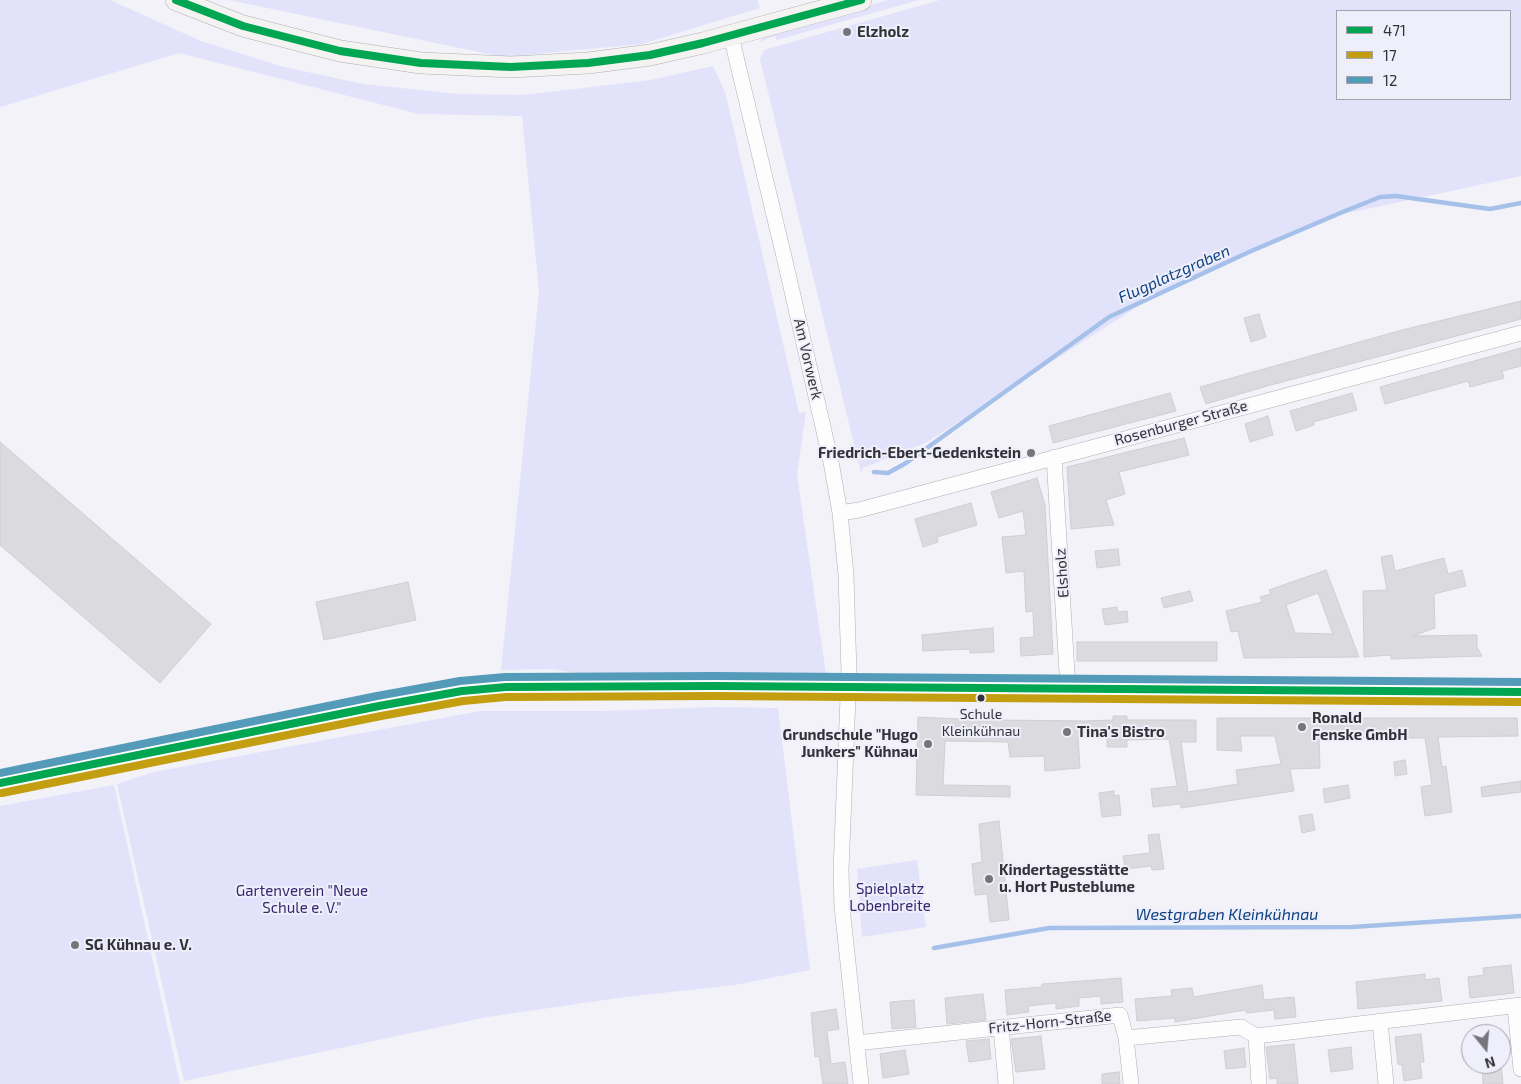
<!DOCTYPE html>
<html>
<head>
<meta charset="utf-8">
<style>
	body { margin:0 }
	#map { position:relative; width:1521px; height:1084px; overflow:hidden; background:#f2f2f8; font-family:"Exo 2",sans-serif }
	canvas { display:block }
	.legend { position:absolute; left:1336px; top:10px; width:175px; height:90px; box-sizing:border-box; background:#efeffb; border:1px solid #a4a3ad; margin:0; padding:6px 9px; list-style:none; font-size:15px; color:#333237 }
	.legend li { display:flex; align-items:center; gap:10px; height:25px }
	.legend b { width:25px; border:1px solid #a4a3ad }
	.north { position:absolute; left:1461px; top:1024px; width:50px; height:50px; box-sizing:border-box; background:#efeffb; border:1px solid #a4a3ad; border-radius:50%; rotate:163deg; font-size:14px; font-weight:700; line-height:20px; text-align:center; color:#333237 }
	.north::after { content:''; display:block; margin:auto; width:18px; height:22px; background:#76757b; clip-path:polygon(50% 0,100% 100%,50% 72%,0 100%) }
</style>
</head>
<body>
<div id="map">
<canvas width="1521" height="1084"></canvas>
<ul class="legend">
<li><b style="height:6px;background:#00a651"></b>471</li>
<li><b style="height:6px;background:#c29e10"></b>17</li>
<li><b style="height:6px;background:#549bb9"></b>12</li>
</ul>
<div class="north">N</div>
</div>
<script>
const context = document.querySelector('canvas').getContext('2d');
context.lineJoin = 'round';
function fillPath(path, color) { context.fillStyle = color; context.fill(path, 'evenodd'); }
const toPath = rows => new Path2D(rows.map(r => 'M' + r).join(''));
function strokePath(path, color, width, dash) { context.strokeStyle = color; context.lineWidth = width; context.lineCap = dash ? 'butt' : 'round'; context.setLineDash(dash || []); context.stroke(path); }
function write(font, color, halo, rows, align = 'center') {
  context.font = font + ' "Exo 2",sans-serif'; context.lineWidth = 4; context.setLineDash([]); context.textBaseline = 'middle'; context.strokeStyle = halo; context.fillStyle = color; for (const [text, x, y, turn = 0] of rows) {
    context.save(); context.translate(x, y); context.rotate((+turn || 0) * Math.PI / 180); context.textAlign = isNaN(turn) ? turn : align; if (halo) context.strokeText(text, 0, 0); context.fillText(text, 0, 0); context.restore();
  }
}
const green = toPath([
	[0,0,110,0,201,41,280,66,363,84,458,94,523,95,651,80,713,66,725,92,799,413,806,412,797,475,826,674,589,675,552,669,501,670,539,291,522,116,419,114,179,53,0,107],
	[229,0,757,0,760,8,642,44,503,57],
	[888,0,919,0,777,40,775,36,759,42,767,35],
	[940,0,1521,0,1521,176,1325,218,1151,298,927,442,863,468,861,473,760,59,764,50],
	[1337,11,1510,11,1510,99,1337,99],
	[716,707,778,708,810,970,735,985,625,997,487,1017,184,1081,117,784,154,772,480,711,606,711],
	[114,785,180,1084,0,1084,0,806],
	[917,860,926,927,862,937,857,869]
]);
const stream = toPath([
	[874,472,888,473,906,463,1109,317,1249,252,1345,211,1380,197,1396,196,1490,209,1521,203],
	[934,948,1049,928,1352,927,1521,916]
]);
const building = toPath([
	[1521,301,1521,319,1267,386,1206,404,1200,387,1402,330,1521,301],
	[1259,314,1266,337,1251,342,1244,318,1259,314],
	[1521,348,1521,366,1502,371,1504,378,1470,387,1468,381,1385,404,1380,387,1521,348],
	[1170,393,1176,411,1053,443,1049,426,1170,393],
	[1352,393,1357,410,1313,422,1314,425,1296,431,1290,411,1352,393],
	[1268,416,1273,435,1250,442,1245,424,1268,416],
	[1184,438,1189,455,1119,472,1125,494,1106,500,1114,525,1071,529,1067,467,1184,438],
	[0,442,211,624,160,683,0,545,0,442],
	[1037,478,1045,505,1053,654,1021,656,1020,638,1034,637,1033,611,1026,612,1024,571,1006,573,1002,537,1026,535,1023,511,999,518,991,492,1037,478],
	[971,503,977,525,937,537,938,542,923,547,915,519,971,503],
	[1118,549,1120,565,1097,568,1095,551,1118,549],
	[1392,555,1395,571,1444,558,1448,574,1462,570,1466,586,1434,594,1435,628,1413,636,1477,635,1477,647,1482,656,1391,659,1391,655,1364,657,1363,591,1387,590,1381,557,1392,555],
	[1326,570,1359,657,1244,658,1238,631,1231,632,1226,611,1262,602,1260,597,1271,594,1269,590,1326,570],
	[1318,593,1333,634,1295,633,1286,605,1318,593],
	[408,582,416,620,324,640,316,602,408,582],
	[1190,591,1193,601,1164,608,1161,598,1190,591],
	[1117,607,1118,612,1127,611,1128,622,1105,625,1102,609,1117,607],
	[993,628,994,652,970,653,970,649,923,651,922,635,993,628],
	[1077,642,1217,642,1217,661,1077,661,1077,642],
	[968,711,981,711,981,718,998,718,998,720,1084,721,1113,720,1113,716,1127,716,1127,720,1196,720,1196,742,1181,742,1188,792,1238,784,1236,770,1281,764,1275,736,1240,736,1242,751,1217,750,1217,718,1517,718,1518,736,1438,737,1442,767,1446,766,1452,812,1425,816,1421,787,1432,785,1425,738,1349,738,1349,735,1319,736,1320,768,1290,769,1294,791,1181,808,1180,804,1153,807,1151,789,1177,786,1169,739,1127,740,1127,747,1107,747,1107,737,1078,737,1080,768,1045,771,1044,756,1010,757,1008,742,945,741,943,785,1010,786,1010,797,916,795,918,717,960,719,968,718,968,711],
	[1405,760,1407,774,1395,776,1394,762,1405,760],
	[1521,781,1521,792,1482,797,1481,787,1521,781],
	[1348,785,1350,798,1325,803,1323,789,1348,785],
	[1114,791,1114,796,1119,795,1121,815,1102,817,1099,793,1114,791],
	[1312,814,1315,830,1302,833,1299,816,1312,814],
	[999,821,1009,920,990,922,987,894,975,895,972,864,982,862,979,824,999,821],
	[1159,834,1164,869,1152,870,1151,866,1125,869,1123,856,1150,853,1148,835,1159,834],
	[1511,965,1514,993,1470,998,1468,977,1484,975,1483,968,1511,965],
	[1425,974,1425,980,1439,978,1442,1001,1358,1009,1356,982,1425,974],
	[1121,978,1123,1002,1101,1004,1101,996,1079,998,1079,1006,1056,1009,1056,1003,1028,1006,1029,1012,1007,1015,1005,990,1042,987,1042,984,1121,978],
	[1262,985,1264,1000,1294,997,1296,1017,1275,1019,1274,1010,1247,1013,1245,1010,1175,1022,1175,1018,1137,1021,1135,999,1172,996,1171,990,1192,988,1194,997,1262,985],
	[983,994,986,1020,947,1024,945,998,983,994],
	[914,1000,916,1027,892,1029,890,1002,914,1000],
	[836,1009,839,1029,827,1031,831,1064,845,1062,848,1084,823,1084,819,1056,815,1057,811,1013,836,1009],
	[1421,1034,1424,1062,1420,1062,1422,1078,1404,1081,1402,1065,1398,1064,1395,1037,1421,1034],
	[1041,1036,1045,1069,1016,1072,1011,1039,1041,1036],
	[989,1039,991,1059,969,1062,966,1041,989,1039],
	[1294,1044,1298,1084,1277,1084,1277,1078,1270,1079,1266,1047,1294,1044],
	[1351,1047,1353,1069,1331,1072,1328,1050,1351,1047],
	[1244,1048,1246,1067,1226,1069,1224,1051,1244,1048],
	[905,1050,909,1074,883,1078,880,1054,905,1050],
	[1482,1064,1501,1064,1503,1084,1483,1084,1482,1064],
	[1119,1072,1120,1084,1102,1084,1102,1074,1119,1072]
]);
const street = toPath([
	[731,36,786,265,831,462,840,513,846,575,849,673,841,870,842,907,861,1084],
	[1054,457,1068,689],
	[840,513,859,510,1521,333],
	[0,783,379,706,462,691,506,687,715,686,1521,692],
	[1515,1006,1521,1069],
	[1380,1021,1386,1084],
	[1001,1027,1006,1084],
	[1256,1036,1259,1084],
	[1126,1038,1131,1084],
	[856,1043,1120,1015,1126,1038,1241,1027,1256,1036,1521,1005]
]);
const secondary = toPath([
	[176,0,243,26,340,51,421,63,511,67,588,63,650,55,703,43,861,0]
]);
const bus1 = toPath([
	[176,0,243,26,340,51,421,63,511,67,588,63,650,55,703,43,861,0],
	[0,783,379,706,462,691,506,687,715,686,1521,692]
]);
const bus2 = toPath([
	[2,793,381,716,463,701,506,697,715,696,1521,702]
]);
const bus3 = toPath([
	[0,773,377,696,460,681,505,677,715,676,1521,682]
]);
const markers = [
	[847,32,5,"#76757b"],
	[1031,453,5,"#76757b"],
	[981,698,4.5,"#333237"],
	[1302,727,5,"#76757b"],
	[1067,732,5,"#76757b"],
	[928,744,5,"#76757b"],
	[989,879,5,"#76757b"],
	[75,945,5,"#76757b"]
];
const busNames = [
	["Schule",981,714],
	["Kleinkühnau",981,731]
];
const poiNames = [
	["Elzholz",857,32],
	["Friedrich-Ebert-Gedenkstein",1021,453,"right"],
	["Ronald",1312,718],
	["Fenske GmbH",1312,735],
	["Tina's Bistro",1077,732],
	["Grundschule \"Hugo",918,735,"right"],
	["Junkers\" Kühnau",918,752,"right"],
	["Kindertagesstätte",999,870],
	["u. Hort Pusteblume",999,887],
	["SG Kühnau e. V.",85,945]
];
const streetNames = [
	["Am Vorwerk",808,359,77],
	["Rosenburger Straße",1181,423,-15],
	["Elsholz",1062,573,-94],
	["Fritz-Horn-Straße",1050,1022,-6]
];
const parkNames = [
	["Spielplatz",890,889],
	["Lobenbreite",890,906],
	["Gartenverein \"Neue",302,891],
	["Schule e. V.\"",302,908]
];
const waterNames = [
	["Flugplatzgraben",1174,274,-24],
	["Westgraben Kleinkühnau",1227,915]
];
fillPath(green, '#e3e2fb');
strokePath(stream, '#a6c1e9', 4.5);
fillPath(building, '#dadadf');
strokePath(building, '#ceced3', 1);
strokePath(street, '#afafb4', 16);
strokePath(secondary, '#afafb4', 22);
strokePath(street, '#fdfdfe', 15);
strokePath(secondary, '#f5f2f2', 21);
strokePath(bus1, '#00a651', 8);
strokePath(bus2, '#c29e10', 8);
strokePath(bus3, '#549bb9', 8);
for (const [x, y, r, color] of markers) { const dot = new Path2D(); dot.arc(x, y, r, 0, 2 * Math.PI); context.fillStyle = color; context.fill(dot); strokePath(dot, '#efeffb', 2); }
write('14px', '#333237', '#efeffb', busNames);
write('bold 15px', '#333237', '#efeffb', poiNames, 'left');
write('15px', '#333237', '#efeffb', streetNames);
write('15px', '#362770', '#efeffb', parkNames);
write('italic 16px', '#0e4281', '#efeffb', waterNames);
</script>
</body>
</html>
